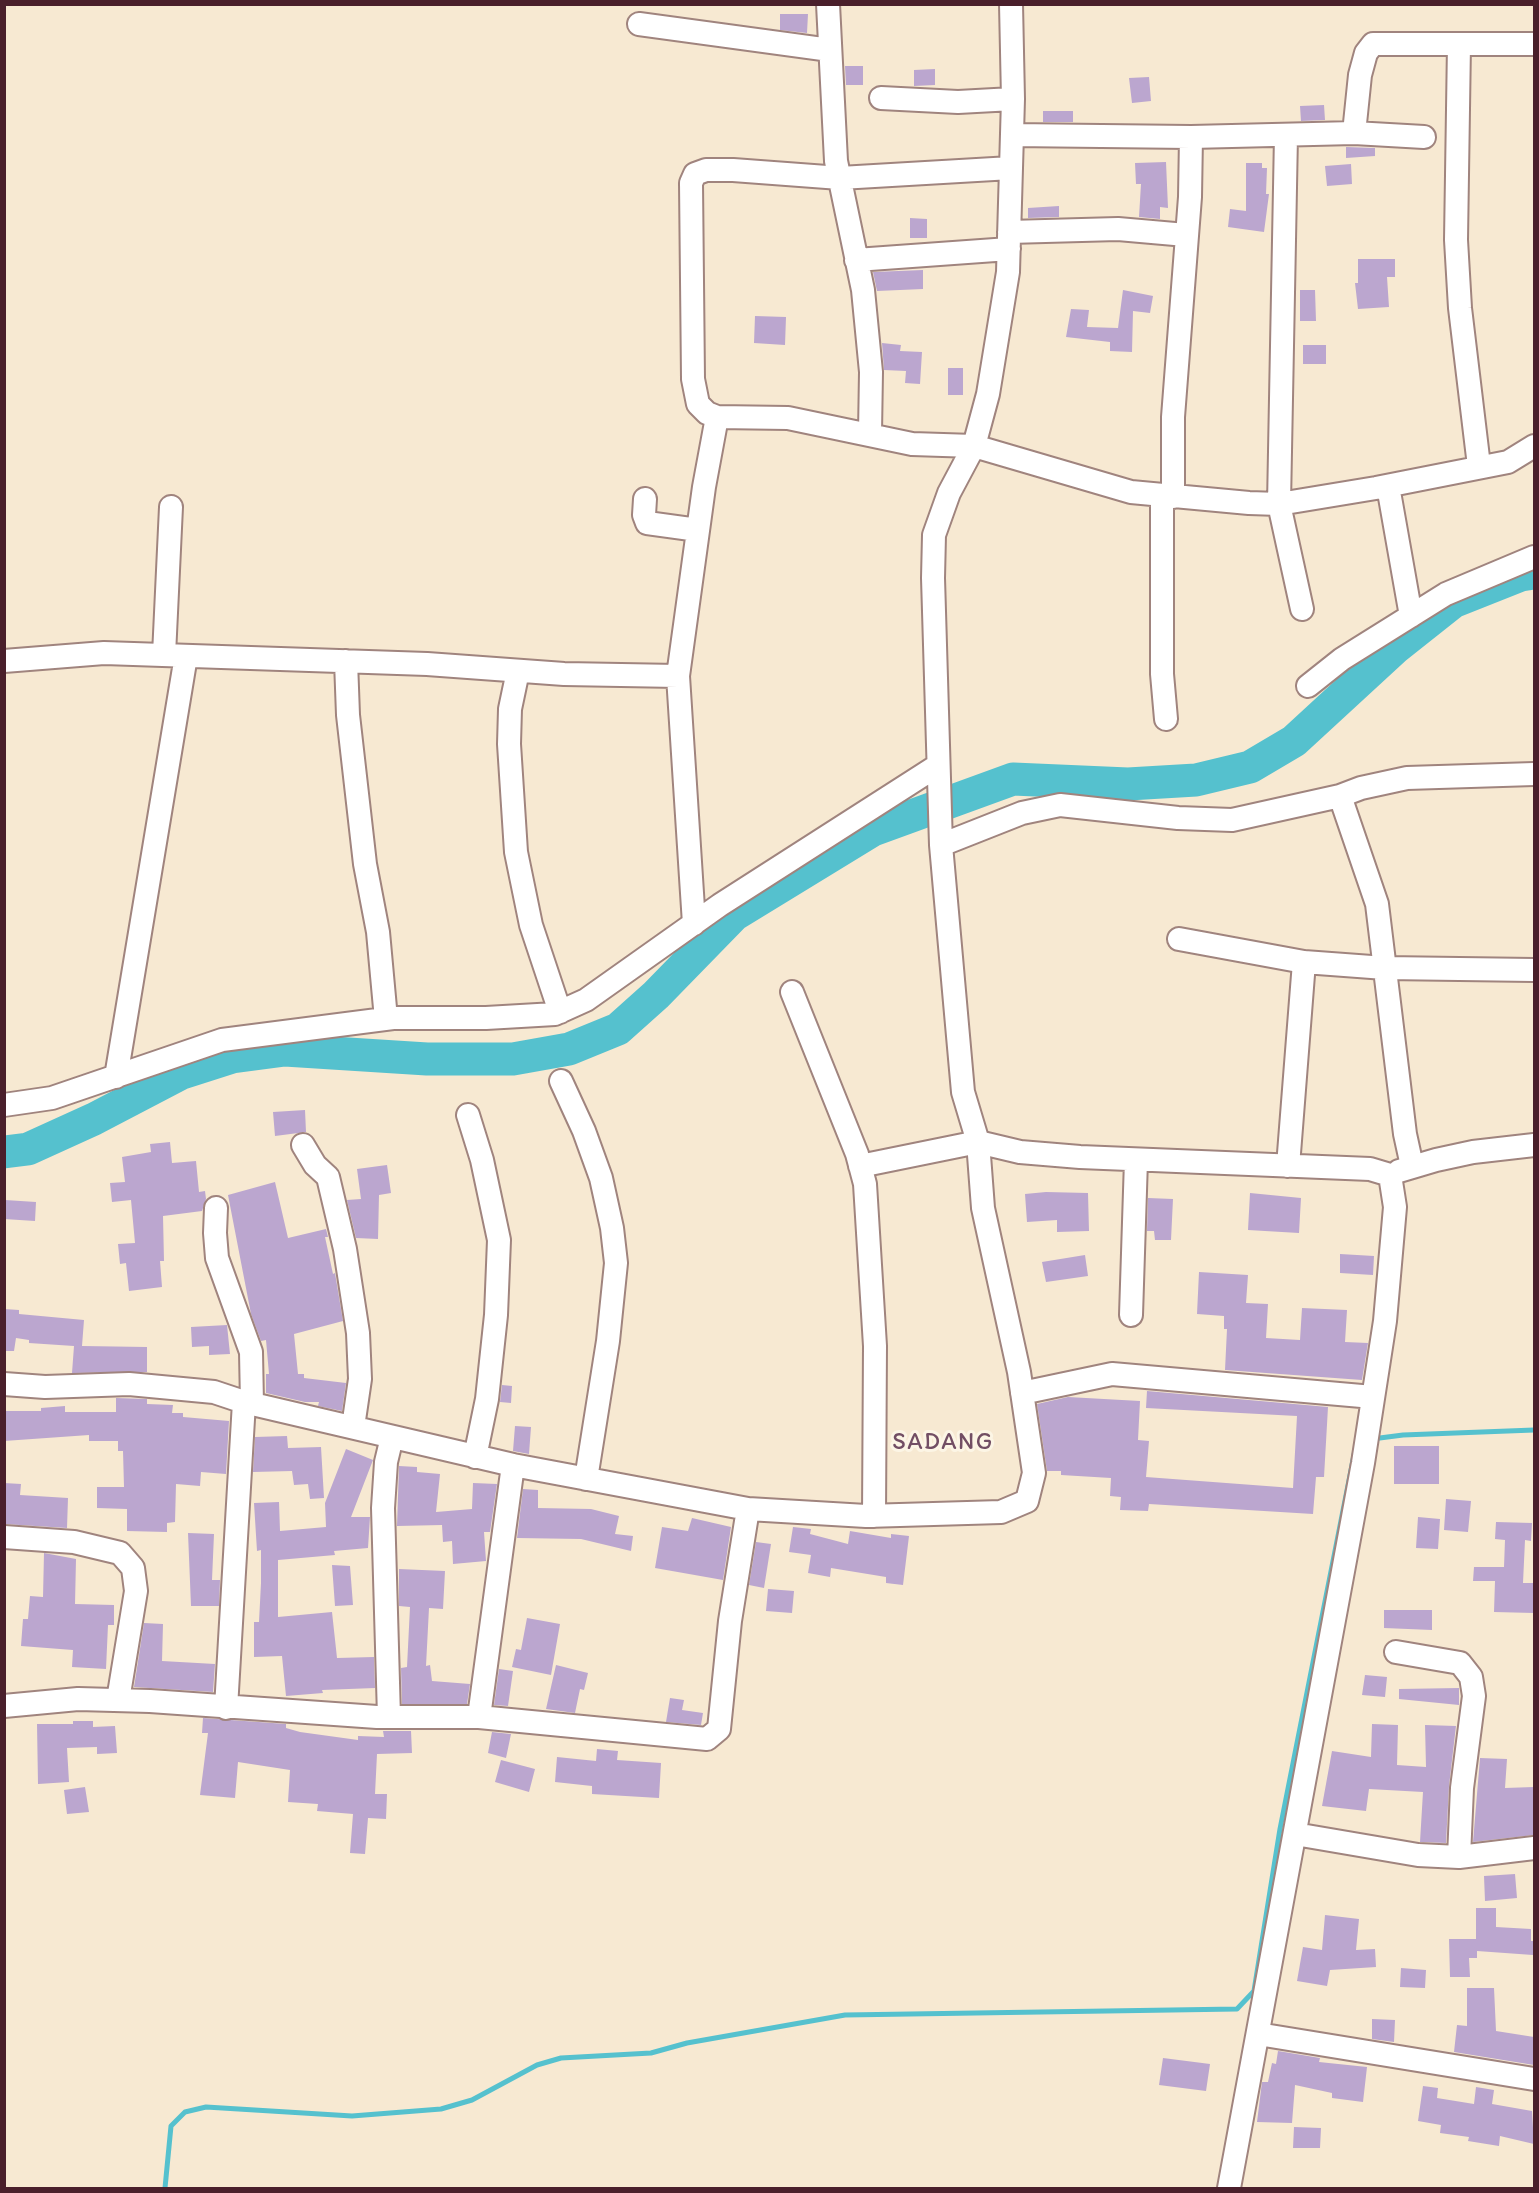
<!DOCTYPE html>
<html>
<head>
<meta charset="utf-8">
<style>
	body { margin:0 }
	#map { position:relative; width:1539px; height:2193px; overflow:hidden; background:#f7e9d2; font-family:Itim,sans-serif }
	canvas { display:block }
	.frame { position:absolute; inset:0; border:6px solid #4a1f2b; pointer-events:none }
</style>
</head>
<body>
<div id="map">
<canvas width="1539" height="2193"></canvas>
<div class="frame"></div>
</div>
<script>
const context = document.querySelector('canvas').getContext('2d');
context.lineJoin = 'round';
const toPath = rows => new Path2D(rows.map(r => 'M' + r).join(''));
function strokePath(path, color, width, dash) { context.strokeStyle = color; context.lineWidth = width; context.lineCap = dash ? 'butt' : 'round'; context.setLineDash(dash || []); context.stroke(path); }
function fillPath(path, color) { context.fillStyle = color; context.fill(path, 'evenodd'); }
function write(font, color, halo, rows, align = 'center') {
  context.font = font + ' Itim,sans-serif'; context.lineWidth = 6; context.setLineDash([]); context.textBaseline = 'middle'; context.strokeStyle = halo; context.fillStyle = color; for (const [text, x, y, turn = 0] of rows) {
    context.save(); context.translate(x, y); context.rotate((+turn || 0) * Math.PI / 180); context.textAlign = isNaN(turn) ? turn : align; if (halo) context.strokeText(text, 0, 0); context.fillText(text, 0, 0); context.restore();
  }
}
const stream = toPath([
	[1372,1439,1403,1435,1534,1430],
	[165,2188,171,2126,185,2112,206,2107,352,2116,441,2109,472,2100,537,2065,561,2058,651,2053,687,2043,845,2015,1237,2009,1254,1991,1280,1829,1355,1450]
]);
const river = toPath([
	[4,1152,28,1149,94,1119,182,1073,232,1057,285,1050,427,1059,513,1059,569,1049,618,1029,656,995,734,915,873,830,1013,779,1128,784,1196,780,1250,767,1294,741,1395,648,1453,602,1521,575,1534,573]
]);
const building = toPath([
	[780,14,808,14,807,33,780,30],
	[845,66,863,66,863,85,846,85],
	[935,69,935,85,914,86,914,70],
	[1149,77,1151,101,1132,103,1129,78],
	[1324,105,1325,120,1301,121,1300,106],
	[1043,111,1073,111,1073,122,1043,122],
	[1346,147,1375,148,1375,156,1346,158],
	[1166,162,1168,208,1160,207,1160,219,1139,217,1141,184,1136,184,1135,163],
	[1246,163,1262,163,1262,168,1267,168,1266,194,1269,194,1264,232,1228,227,1230,209,1246,211],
	[1351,164,1352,184,1327,186,1325,166],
	[1059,206,1059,217,1028,218,1028,208],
	[910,218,927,219,927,238,910,238],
	[1358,259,1395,259,1395,277,1387,277,1389,307,1358,309,1355,283,1358,283],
	[923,270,923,289,877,291,873,272],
	[1123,290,1153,296,1150,313,1133,311,1132,352,1110,351,1110,342,1066,337,1071,309,1089,310,1087,327,1118,328],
	[1300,290,1315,290,1316,321,1300,321],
	[755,316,786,317,785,345,754,343],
	[882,343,901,345,900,351,922,352,920,384,905,383,906,371,884,370],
	[1303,345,1326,345,1326,364,1303,364],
	[948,368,963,368,963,395,948,395],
	[305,1110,306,1132,275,1136,273,1112],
	[170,1142,172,1163,196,1161,199,1192,205,1191,206,1199,202,1211,163,1216,164,1261,160,1261,162,1287,129,1291,126,1263,120,1264,118,1244,135,1243,131,1200,112,1202,110,1183,125,1182,122,1157,151,1152,150,1144],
	[387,1165,391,1193,379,1195,378,1239,356,1238,347,1200,361,1199,357,1169],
	[275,1182,288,1238,326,1229,328,1237,325,1237,333,1274,335,1273,343,1321,294,1334,298,1374,304,1374,304,1378,346,1383,342,1411,318,1406,319,1402,305,1402,266,1393,266,1374,269,1374,266,1340,261,1341,251,1314,228,1195],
	[1046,1192,1088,1193,1089,1231,1057,1232,1057,1220,1027,1222,1025,1194],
	[1250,1193,1301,1198,1299,1233,1248,1230],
	[1148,1198,1173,1199,1171,1240,1155,1240,1154,1231,1147,1231],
	[5,1200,36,1202,35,1221,4,1219],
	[1340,1254,1374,1256,1373,1275,1340,1273],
	[1085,1255,1088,1276,1046,1282,1042,1262],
	[1199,1272,1248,1275,1246,1303,1268,1304,1266,1338,1300,1340,1302,1308,1347,1310,1345,1342,1368,1343,1362,1380,1225,1370,1227,1329,1224,1329,1224,1316,1197,1314],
	[4,1309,19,1310,19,1314,84,1320,82,1346,147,1347,147,1372,72,1373,74,1346,29,1343,29,1340,16,1338,14,1351,4,1351],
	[227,1325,230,1354,209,1355,209,1346,192,1347,191,1327],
	[502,1385,512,1386,511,1403,500,1402],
	[1147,1391,1328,1407,1324,1477,1316,1477,1313,1514,1149,1504,1148,1511,1120,1510,1121,1497,1110,1496,1111,1478,1061,1475,1061,1471,1047,1471,1037,1404,1068,1397,1140,1401,1138,1440,1149,1441,1146,1477,1293,1488,1297,1416,1146,1408],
	[116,1398,147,1399,147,1404,173,1405,172,1413,183,1413,183,1417,229,1421,226,1474,201,1472,200,1486,176,1484,175,1522,167,1523,167,1532,127,1531,127,1509,97,1508,97,1487,124,1487,123,1451,118,1451,118,1441,89,1441,89,1435,4,1441,4,1411,41,1411,41,1408,65,1406,65,1412,116,1412],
	[515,1426,531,1427,529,1454,513,1451],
	[287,1436,288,1448,321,1447,324,1498,310,1499,308,1484,294,1485,292,1471,253,1472,255,1437],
	[1394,1446,1439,1446,1439,1484,1394,1484],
	[346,1449,373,1460,351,1517,370,1517,368,1548,334,1551,335,1555,278,1560,278,1617,332,1612,337,1658,374,1657,375,1688,322,1690,323,1693,286,1696,282,1656,254,1657,254,1622,259,1622,261,1583,261,1550,257,1551,254,1503,279,1502,280,1531,326,1527,325,1503],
	[399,1466,417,1467,417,1472,440,1474,436,1512,472,1509,473,1483,497,1484,490,1532,484,1532,486,1561,453,1564,452,1541,443,1542,442,1525,397,1526],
	[4,1483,21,1484,20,1495,68,1498,67,1528,4,1524],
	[523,1489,538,1490,538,1508,591,1509,619,1516,615,1534,633,1536,631,1551,581,1539,517,1538],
	[1446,1499,1471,1501,1468,1532,1444,1530],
	[1418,1517,1440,1519,1438,1549,1416,1548],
	[692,1518,731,1527,723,1580,655,1568,662,1527,688,1531],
	[1496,1522,1532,1523,1531,1541,1525,1540,1523,1583,1534,1583,1534,1613,1494,1612,1495,1581,1473,1581,1474,1567,1504,1567,1505,1540,1495,1539],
	[793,1527,811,1529,810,1534,848,1544,850,1531,891,1538,891,1534,909,1536,903,1585,886,1583,886,1577,831,1568,830,1577,808,1573,811,1555,789,1552],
	[188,1533,214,1534,212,1580,220,1580,219,1606,191,1606],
	[756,1542,771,1544,764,1588,749,1585],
	[44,1553,76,1559,75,1604,114,1605,114,1625,108,1625,106,1669,72,1667,73,1650,21,1646,23,1619,28,1619,30,1596,43,1597],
	[332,1565,350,1566,353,1605,335,1606],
	[399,1569,445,1571,443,1609,429,1608,426,1666,430,1665,432,1681,470,1684,467,1704,402,1704,401,1668,407,1667,410,1607,399,1606],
	[768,1589,794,1591,792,1613,766,1611],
	[1384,1610,1432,1610,1432,1630,1384,1628],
	[527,1618,560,1624,551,1675,512,1667,516,1649,521,1650],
	[144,1623,163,1624,162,1661,215,1664,213,1692,134,1687],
	[556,1665,588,1673,584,1690,580,1689,575,1713,546,1709],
	[499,1669,513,1671,508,1706,494,1705],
	[1365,1675,1387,1677,1385,1697,1362,1695],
	[1459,1688,1459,1705,1399,1699,1399,1689],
	[670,1698,684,1700,682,1710,703,1713,701,1725,666,1722],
	[203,1718,286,1724,286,1728,300,1732,358,1740,358,1736,384,1737,383,1731,411,1731,412,1753,377,1754,375,1794,387,1794,386,1819,368,1818,365,1854,350,1853,353,1814,317,1811,318,1804,288,1802,290,1770,238,1762,235,1798,200,1795,208,1733,202,1733],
	[73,1721,93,1721,93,1727,115,1726,117,1753,97,1754,97,1747,67,1748,69,1782,38,1784,37,1724,73,1724],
	[1372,1724,1398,1725,1397,1765,1426,1767,1425,1725,1456,1726,1449,1786,1446,1843,1420,1842,1423,1792,1369,1789,1366,1811,1322,1806,1332,1751,1371,1757],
	[492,1732,511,1734,506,1758,488,1753],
	[597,1749,618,1751,617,1760,661,1763,659,1798,592,1794,592,1786,555,1782,557,1757,596,1761],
	[1480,1758,1507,1759,1505,1788,1534,1787,1534,1835,1473,1842],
	[501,1760,535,1769,529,1792,495,1782],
	[85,1787,89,1812,67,1814,64,1790],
	[1515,1874,1517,1898,1485,1901,1484,1876],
	[1476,1908,1496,1908,1496,1927,1531,1929,1531,1941,1534,1941,1533,1955,1477,1951,1477,1958,1469,1958,1470,1977,1450,1977,1449,1939,1476,1939],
	[1325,1915,1359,1919,1356,1950,1375,1949,1376,1967,1330,1970,1327,1986,1297,1981,1303,1947,1322,1950],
	[1401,1968,1426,1970,1425,1988,1400,1987],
	[1467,1988,1494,1988,1496,2031,1534,2037,1534,2065,1454,2052,1457,2025,1467,2026],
	[1372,2019,1395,2020,1394,2042,1372,2039],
	[1278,2051,1320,2058,1319,2062,1367,2067,1363,2102,1332,2098,1332,2093,1295,2085,1292,2123,1257,2122,1262,2082,1268,2082,1272,2063,1276,2064],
	[1163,2058,1210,2064,1206,2091,1159,2085],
	[1423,2086,1438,2088,1437,2098,1474,2104,1476,2087,1494,2090,1492,2104,1532,2111,1534,2144,1500,2136,1499,2146,1468,2141,1469,2137,1440,2133,1441,2125,1418,2121],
	[1294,2127,1321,2128,1320,2148,1293,2148]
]);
const street = toPath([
	[828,4,836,161,863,290,871,372,870,433],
	[1011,4,1013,99,1008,272,988,394,974,446,949,493,934,535,933,578,941,845,963,1092,978,1142,1020,1152,1080,1157,1370,1169,1390,1175,1395,1207,1385,1321,1363,1463,1229,2188],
	[639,24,830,50],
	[1459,44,1456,240,1460,308,1479,466],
	[881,98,958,102,1013,99],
	[1354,133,1424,137],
	[1012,135,1191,137,1354,133,1360,75,1366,53,1373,44,1534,44],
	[1286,135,1279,504,1302,609],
	[1009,232,1118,229,1186,235],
	[856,260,1009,249],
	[717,417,707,413,698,404,693,379,691,183,695,174,706,170,733,170,840,178,1011,168],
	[1388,486,1411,616],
	[1162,496,1162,674,1166,719],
	[1173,497,1173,417,1190,197,1191,137],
	[645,499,644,515,647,523,698,530],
	[164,655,171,507],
	[4,661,104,653,427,664,564,674,678,676,704,487,717,417,788,418,912,444,974,446,1131,492,1249,503,1279,504,1376,488,1508,462,1534,446],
	[346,661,348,715,365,864,378,932,386,1019],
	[518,671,510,709,509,744,516,852,531,925,560,1012],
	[678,676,694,924],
	[1308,686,1342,659,1446,594,1534,557],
	[941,845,1022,813,1060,805,1178,818,1232,820,1340,796],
	[1179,939,1304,962,1385,968,1534,970],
	[792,992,857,1154,865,1184,875,1346,874,1516],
	[116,1077,186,656],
	[561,1081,584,1131,601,1178,612,1228,616,1263,608,1341,586,1479],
	[4,1105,52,1098,222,1040,393,1018,486,1018,555,1014,586,1000,720,905,937,766],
	[468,1115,482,1160,499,1240,496,1315,487,1399,475,1457],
	[303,1145,315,1165,328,1177,345,1249,358,1333,360,1379,353,1427],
	[1288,1166,1304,962],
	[1412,1166,1405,1134,1377,904,1340,796,1361,788,1407,778,1534,774],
	[1399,1171,1436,1160,1473,1152,1534,1145],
	[216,1208,215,1233,217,1258,251,1352,252,1404],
	[1131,1315,1136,1160],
	[4,1384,45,1387,129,1384,214,1392,244,1402,226,1708],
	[1022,1393,1112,1374,1373,1397],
	[244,1402,513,1465,479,1717],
	[513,1465,748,1509],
	[4,1537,74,1542,120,1553,133,1568,136,1591,118,1700],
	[1396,1652,1460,1663,1471,1677,1474,1696,1462,1788,1459,1857],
	[4,1706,78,1699,150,1701,377,1717,479,1717,707,1739,719,1729,730,1621,748,1509,866,1516,1001,1512,1027,1501,1034,1473,1019,1372,983,1208,978,1142,860,1166],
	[389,1717,383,1508,386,1462,392,1437],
	[1295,1834,1418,1855,1459,1857,1534,1848],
	[1258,2034,1534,2079]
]);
const quarterNames = [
	["SADANG",943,1443]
];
strokePath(stream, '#55c1ce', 5);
strokePath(river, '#55c1ce', 33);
fillPath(building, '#bba6cf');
strokePath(street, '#a0847e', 26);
strokePath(street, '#fff', 22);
context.letterSpacing = '1.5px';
write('24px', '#724e64', '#fcf5e5', quarterNames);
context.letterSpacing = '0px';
</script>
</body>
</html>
